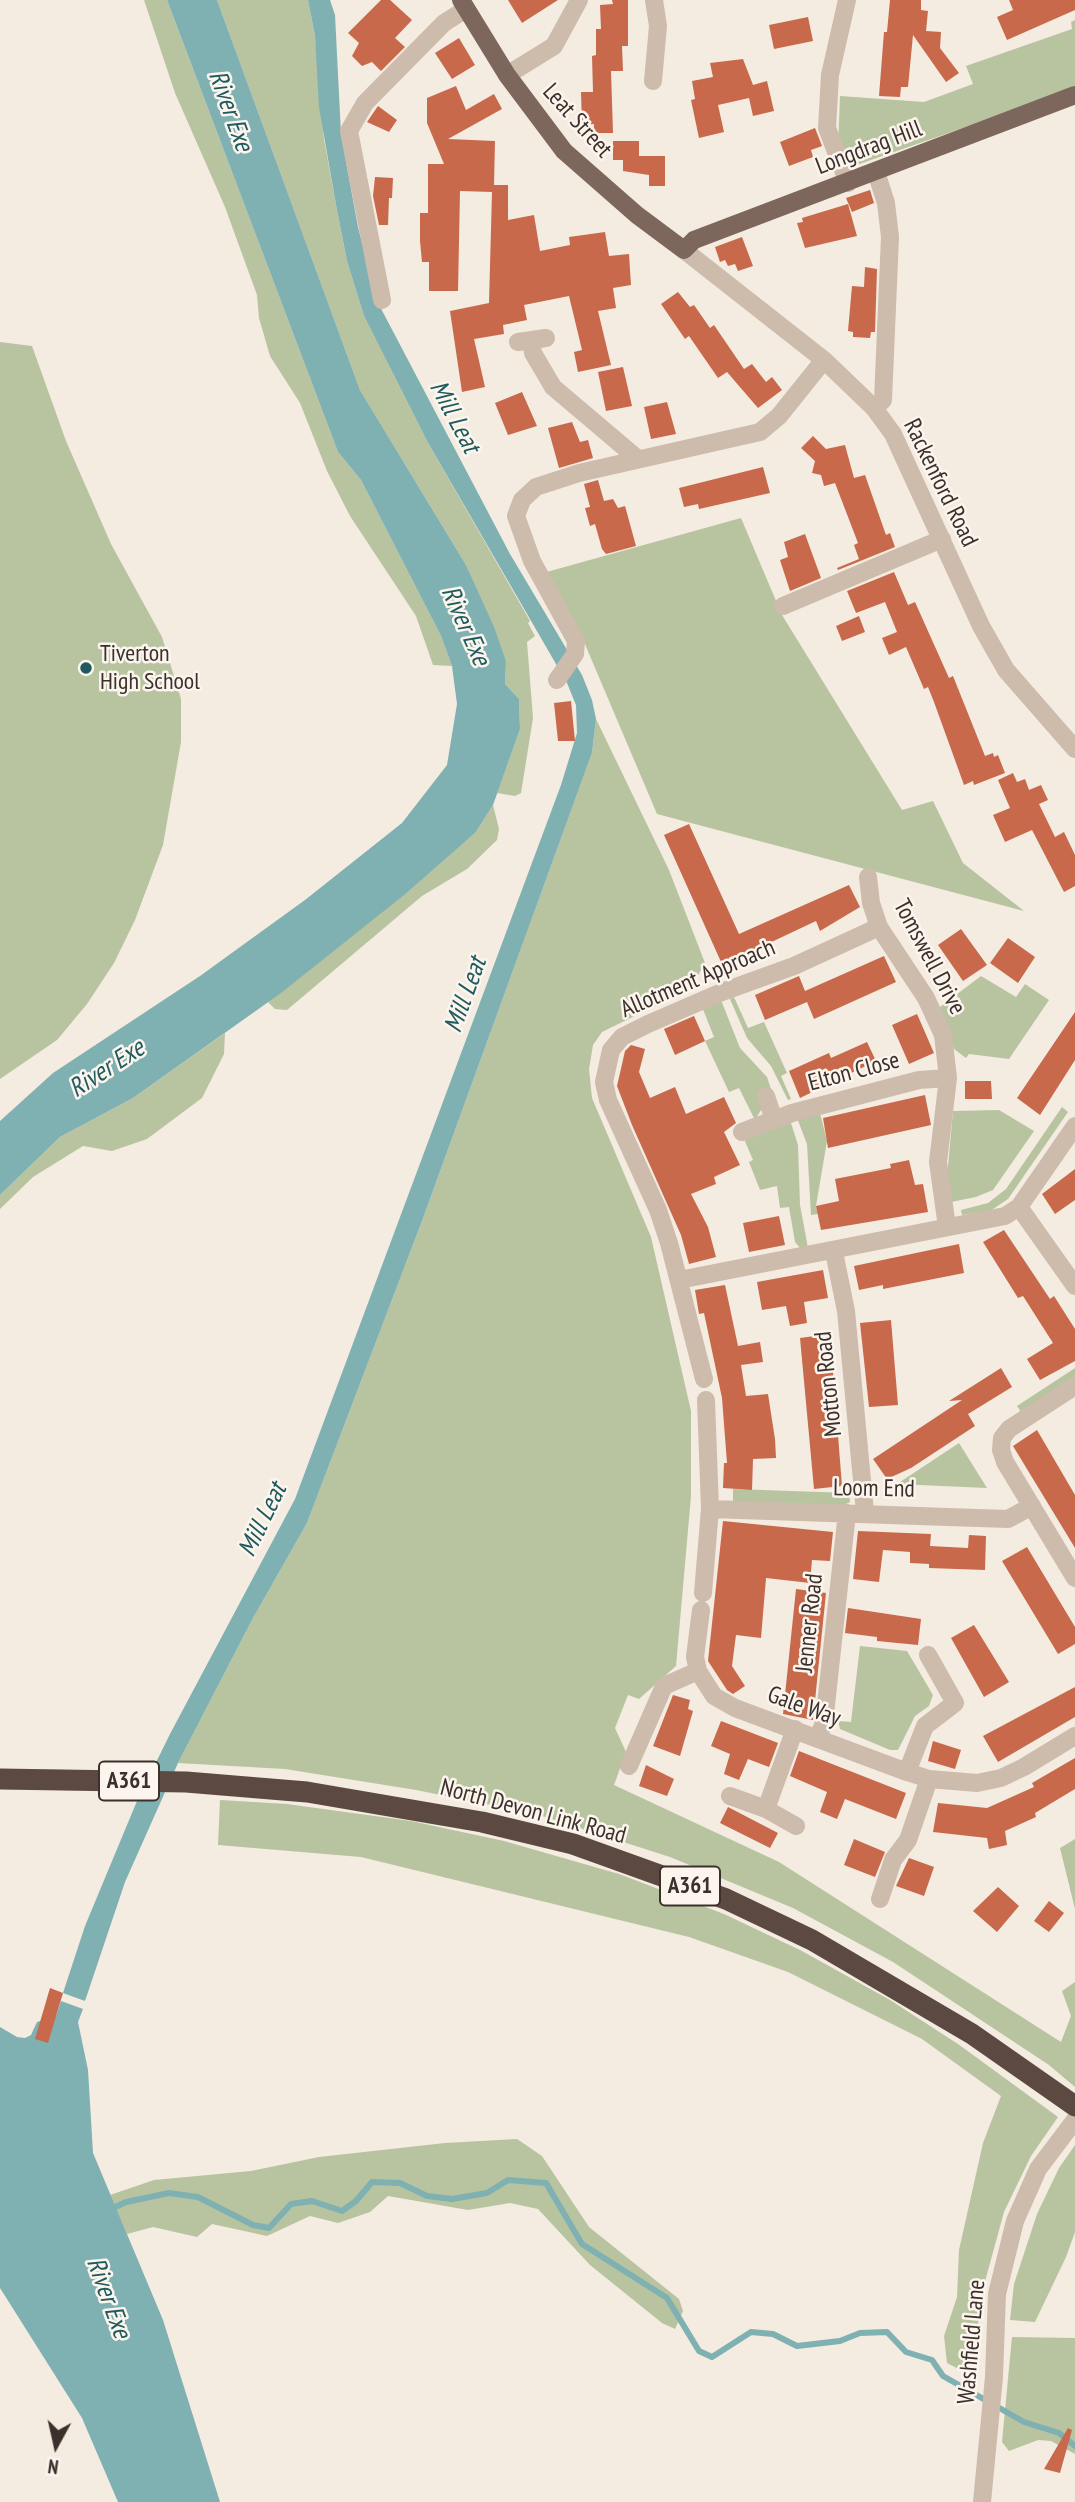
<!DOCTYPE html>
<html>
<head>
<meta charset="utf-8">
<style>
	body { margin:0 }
	#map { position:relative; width:1075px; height:2502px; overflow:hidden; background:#f4ebe1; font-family:"PT Sans Narrow",sans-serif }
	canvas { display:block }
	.north { position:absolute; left:21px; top:2411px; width:70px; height:70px; -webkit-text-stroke:5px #fbf5ee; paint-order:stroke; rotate:188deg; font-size:19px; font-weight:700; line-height:28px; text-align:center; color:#3b302b }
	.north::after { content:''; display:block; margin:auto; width:24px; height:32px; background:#3b302b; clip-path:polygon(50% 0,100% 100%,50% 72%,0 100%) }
</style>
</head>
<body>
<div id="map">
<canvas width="1075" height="2502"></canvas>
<div class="north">N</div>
</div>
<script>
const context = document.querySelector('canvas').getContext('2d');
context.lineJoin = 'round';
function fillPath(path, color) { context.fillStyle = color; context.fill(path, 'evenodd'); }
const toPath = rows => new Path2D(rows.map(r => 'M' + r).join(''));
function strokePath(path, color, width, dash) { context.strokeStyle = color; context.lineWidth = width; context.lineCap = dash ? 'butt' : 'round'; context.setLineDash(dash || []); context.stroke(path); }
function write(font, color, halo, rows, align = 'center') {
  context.font = font + ' "PT Sans Narrow",sans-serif'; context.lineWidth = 5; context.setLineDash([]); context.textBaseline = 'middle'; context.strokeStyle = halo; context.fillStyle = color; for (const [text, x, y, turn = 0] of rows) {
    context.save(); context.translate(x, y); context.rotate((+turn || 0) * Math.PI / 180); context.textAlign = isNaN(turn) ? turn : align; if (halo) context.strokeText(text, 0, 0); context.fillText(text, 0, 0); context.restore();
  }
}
const green = toPath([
	[144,0,167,0,338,452,361,480,441,636,452,666,433,665,416,616,350,516,327,471,300,403,270,356,259,318,257,295,225,207,175,93],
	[217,0,308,0,315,36,324,139,336,205,347,261,364,316,427,441,530,621,528,623,535,636,527,642,533,718,521,793,515,796,497,793,520,729,519,699,505,684,506,661,466,565,360,390],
	[1075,20,1075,89,848,168,838,149,840,96,924,102,973,84,966,66,1072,29,1071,22],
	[0,342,32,346,66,441,111,544,162,637,181,699,181,742,163,845,135,920,114,963,87,1004,57,1040,0,1079],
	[741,518,782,615,902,810,933,801,963,863,1024,911,657,814,576,623,543,573],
	[596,719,669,870,705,963,690,989,602,1032,593,1045,589,1069,592,1098,651,1237,691,1411,691,1496,676,1666,639,1699,628,1695,615,1728,626,1752,614,1785,779,1862,1061,2042,1071,2016,1062,1991,1075,1982,1075,2087,1049,2065,893,1962,793,1908,670,1857,536,1814,416,1790,285,1769,178,1763,252,1620,307,1523,422,1221,580,786,592,753],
	[493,805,499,829,497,840,467,869,422,896,287,1010,275,1009,268,1002,476,832],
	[981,976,1016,997,1025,984,1049,1000,1009,1059,969,1054,966,1058,954,1049,940,1007],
	[734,997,748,1028,764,1022,787,1073,781,1076,791,1099,788,1100,771,1066,747,1038,730,999],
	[721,1000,740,1048,767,1077,772,1092,755,1120,739,1088,729,1092,705,1041,714,1037,702,1007],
	[225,1033,224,1054,202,1098,147,1139,112,1151,83,1146,33,1177,0,1209,0,1195,60,1137,133,1098],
	[1062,1107,1068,1112,1008,1199,990,1211,962,1215,961,1210,988,1203,1006,1189],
	[999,1110,1034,1131,993,1190,976,1197,951,1202,947,1178,953,1111],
	[820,1113,827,1141,816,1206,818,1214,811,1215,807,1144,797,1118],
	[790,1120,798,1145,800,1205,808,1248,801,1249,795,1242,789,1207,780,1208,777,1186,760,1190,749,1162,753,1160,744,1139],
	[1075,1368,1075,1377,1021,1412,1017,1406],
	[959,1443,987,1488,897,1484],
	[733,1489,849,1493,850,1502,844,1505,733,1502],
	[860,1646,907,1651,933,1695,929,1706,915,1716,898,1750,890,1750,840,1729,838,1721,851,1722],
	[220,1800,287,1804,411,1821,504,1841,619,1874,724,1914,802,1951,890,2000,958,2044,1058,2117,1031,2156,1004,2212,984,2285,970,2375,947,2363,944,2336,957,2297,959,2250,983,2143,1001,2096,922,2039,788,1972,689,1937,361,1857,218,1845],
	[1075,1839,1075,1909,1060,1848],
	[517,2139,542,2156,589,2227,679,2299,683,2311,675,2329,662,2323,590,2265,538,2209,510,2203,468,2210,388,2196,370,2212,338,2223,310,2216,267,2236,212,2224,197,2237,153,2227,127,2234,110,2195,154,2180,251,2171,319,2157,445,2143],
	[1075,2145,1075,2232,1066,2257,1035,2322,1010,2320,1014,2284,1037,2214,1059,2168],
	[1012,2337,1075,2338,1075,2454,1051,2441,1038,2440,1009,2451,1002,2442]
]);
const water = toPath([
	[167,0,217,0,360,390,466,565,494,627,506,661,505,684,519,699,520,729,493,805,476,832,404,895,281,993,133,1098,60,1137,0,1195,0,1121,53,1073,200,976,305,900,402,823,447,765,457,704,452,666,441,636,361,480,338,452],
	[308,0,330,0,335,15,341,134,358,227,377,301,510,554,582,675,592,700,596,719,592,753,422,1221,307,1523,252,1620,178,1763,125,1882,85,2001,63,1993,85,1926,137,1801,170,1734,295,1499,561,785,577,733,576,705,567,683,427,441,364,316,347,261,336,205,319,107,315,36],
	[61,2001,83,2009,78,2022,88,2070,93,2153,163,2320,220,2502,118,2502,82,2418,0,2288,0,2027,17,2037,25,2038,31,2035,37,2022,56,2016]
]);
const stream = toPath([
	[109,2210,126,2202,169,2193,198,2197,253,2225,269,2228,291,2204,312,2201,342,2211,356,2201,372,2182,400,2183,427,2196,452,2199,487,2193,508,2180,546,2183,582,2244,667,2298,699,2351,712,2357,751,2332,773,2334,797,2346,840,2341,860,2333,887,2332,906,2352,932,2360,943,2376,1024,2422,1059,2433,1075,2446]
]);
const building = toPath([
	[381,0,390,0,412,20,395,38,405,47,381,71,372,62,362,66,352,56,359,43,348,33],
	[508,0,558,0,522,23],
	[612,0,628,0,628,46,622,46,623,71,611,71,613,133,594,133,594,124,582,125,581,92,593,92,592,56,596,55,596,29,601,29,600,5,613,4],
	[890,0,921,0,921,10,928,11,926,31,941,32,940,48,959,73,946,82,913,35,908,87,901,87,900,97,879,96,884,32,887,32],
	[1009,0,1075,0,1075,10,1007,40,997,17,1013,10],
	[808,17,813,41,774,49,769,25],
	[459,38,475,65,452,79,435,53],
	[743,59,753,85,767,81,774,111,753,116,749,98,718,105,724,132,699,138,691,100,695,99,692,81,713,77,710,63],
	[456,86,466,110,494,94,502,109,448,139,495,141,494,185,508,185,508,220,534,215,540,251,570,245,569,237,605,232,609,256,629,254,631,285,613,288,616,308,598,311,611,365,578,372,574,352,582,350,569,296,524,305,527,320,503,325,504,334,474,339,485,387,462,392,450,311,489,303,492,192,460,191,458,291,429,291,429,262,422,262,420,241,420,213,428,213,428,164,444,164,427,123,427,98],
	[378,106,397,120,389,132,367,122],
	[815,128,822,146,811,150,813,157,789,166,780,142],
	[613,141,639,141,639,156,665,156,665,186,649,186,649,175,623,171,623,160,613,160],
	[375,177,393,178,392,198,389,198,388,225,379,225,373,196],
	[870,190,874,203,852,212,846,198],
	[848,204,857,236,805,248,797,223,803,222,802,218],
	[742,237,753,266,738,271,735,264,728,266,725,260,720,262,715,247],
	[865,267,877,269,875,332,871,332,870,338,853,337,853,332,848,331,852,286,864,287],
	[678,292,690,307,694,305,710,328,714,325,744,369,752,364,766,382,772,377,782,390,758,408,727,372,718,378,689,336,685,339,661,304],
	[623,367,632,406,606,411,598,372],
	[522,392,537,426,508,435,495,403],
	[667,402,676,434,651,439,644,407],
	[572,422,580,442,588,440,593,458,559,468,548,428],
	[813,436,826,449,845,445,854,478,865,475,886,535,890,533,895,547,838,570,837,568,859,559,854,545,858,543,835,483,824,486,821,475,812,473,815,461,801,448],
	[763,467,770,493,699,509,698,504,684,507,679,488],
	[598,480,604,501,613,499,618,508,625,506,636,546,606,554,602,549,595,524,590,526,585,508,590,507,584,484],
	[805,534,821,578,790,591,780,560,788,557,784,542],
	[894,572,908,605,915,602,949,678,953,676,985,756,993,753,994,757,998,755,1005,773,974,785,973,781,964,785,934,702,928,687,924,689,906,647,889,655,882,638,897,632,885,602,856,613,847,591],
	[859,616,865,632,842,641,836,626],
	[571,701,575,741,558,741,554,703],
	[1013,773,1017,782,1025,779,1029,790,1041,785,1048,800,1039,804,1055,837,1064,832,1075,855,1075,886,1064,892,1032,830,1005,842,993,815,1010,808,998,780],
	[689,824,739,934,849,885,860,907,820,931,816,921,746,954,750,962,726,973,664,835],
	[961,929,987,965,963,981,938,945],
	[1008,938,1035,957,1018,983,990,963],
	[884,956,896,982,814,1019,807,1002,765,1020,755,995,799,976,805,991],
	[1075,1012,1075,1060,1040,1115,1017,1098],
	[917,1014,934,1053,909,1064,892,1025],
	[694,1016,705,1041,675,1055,664,1029],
	[867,1042,876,1061,800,1098,789,1071,829,1053,831,1058],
	[631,1045,645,1049,639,1072,650,1098,675,1087,686,1114,724,1097,736,1123,724,1132,740,1165,714,1177,716,1184,691,1194,708,1227,716,1257,689,1264,681,1235,632,1125,617,1086,625,1051],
	[965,1081,991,1081,992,1099,965,1099],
	[925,1095,931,1125,828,1148,823,1118],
	[909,1160,915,1185,923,1184,928,1212,821,1230,816,1206,839,1201,835,1179,891,1168,890,1164],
	[1075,1169,1075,1200,1055,1214,1042,1194],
	[779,1216,785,1245,749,1252,743,1223],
	[1004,1230,1050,1299,1054,1296,1075,1329,1075,1361,1040,1380,1027,1359,1053,1343,1023,1296,1018,1298,983,1242],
	[959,1244,964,1273,883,1289,883,1285,859,1290,854,1266],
	[823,1270,828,1298,804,1302,807,1323,790,1326,786,1306,762,1310,757,1282],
	[725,1285,738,1346,760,1342,763,1362,741,1365,746,1396,768,1394,775,1439,776,1458,753,1459,752,1490,723,1488,724,1463,727,1463,722,1398,704,1313,699,1314,695,1290],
	[891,1320,898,1405,869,1407,860,1323],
	[830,1334,842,1486,814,1489,800,1338],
	[1001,1368,1012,1387,968,1414,975,1426,911,1468,887,1479,873,1459,962,1400,949,1401],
	[1037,1430,1075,1495,1075,1548,1013,1446],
	[723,1521,833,1532,830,1561,812,1560,810,1583,766,1578,761,1638,736,1635,732,1666,745,1686,733,1694,727,1690,708,1661],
	[858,1531,931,1534,930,1546,968,1548,969,1535,986,1536,985,1570,929,1568,929,1564,910,1563,910,1552,883,1550,879,1582,853,1579],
	[1027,1547,1075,1627,1075,1644,1058,1654,1002,1561],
	[796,1589,826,1593,813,1720,783,1714],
	[848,1608,921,1619,918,1645,877,1641,877,1637,845,1633],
	[974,1625,1009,1682,984,1697,951,1638],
	[1075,1687,1075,1717,998,1762,983,1736],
	[673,1695,690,1700,688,1709,693,1711,680,1756,653,1746],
	[721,1721,778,1743,769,1767,748,1759,739,1780,724,1774,730,1754,711,1746],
	[933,1741,961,1750,955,1769,928,1761],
	[799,1751,906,1793,896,1819,845,1799,837,1819,820,1812,827,1792,790,1776],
	[1075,1758,1075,1789,1035,1813,1036,1817,1005,1831,1007,1845,989,1849,987,1838,933,1832,938,1803,987,1808,1034,1787,1032,1783],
	[646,1765,674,1779,667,1796,639,1786],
	[728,1807,778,1833,770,1848,720,1823],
	[854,1839,885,1852,875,1877,844,1865],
	[909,1858,934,1867,924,1896,896,1886],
	[998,1887,1019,1906,997,1932,973,1911],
	[1049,1901,1064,1913,1049,1932,1034,1921],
	[50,1988,63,1993,48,2043,35,2039],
	[1068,2428,1072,2430,1060,2473,1044,2469]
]);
const minor = toPath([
	[847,0,830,75,827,128,848,183],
	[507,75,554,46,579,0],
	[653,81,658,26,654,0],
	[684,250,824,360,874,408,893,434,981,626,1006,670,1075,749],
	[382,300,349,131,365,103,444,23,466,9],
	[531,340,533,353,553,387,638,459],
	[518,342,546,338],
	[874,408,883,400,890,237,886,203,876,172],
	[783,606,942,539],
	[557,680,575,654,576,641,532,561,516,516,522,500,536,487,579,473,760,432,779,416,824,360],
	[868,877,871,903,879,927,926,998,943,1035,948,1078,938,1162,947,1227],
	[766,1096,774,1120],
	[1075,1126,1019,1207,1075,1286],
	[742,1132,792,1113,919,1080,948,1078],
	[834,1252,846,1311,865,1512],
	[679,1280,1005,1216,1019,1207],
	[704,1379,669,1243,658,1210,608,1100,604,1082,611,1050,622,1037,648,1024,722,992,794,966,879,927],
	[1075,1386,1009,1429,1002,1438,1001,1450,1005,1462,1075,1578],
	[710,1509,1008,1519,1032,1506],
	[703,1593,710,1509,706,1400],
	[701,1610,695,1657,698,1671,714,1696,735,1708,907,1772,929,1779,977,1783,1001,1778,1024,1767,1075,1736],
	[818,1737,824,1723,847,1513],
	[629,1766,664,1686,698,1671],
	[907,1772,925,1726,955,1703,928,1655],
	[730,1796,766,1809,795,1729],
	[766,1809,796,1826],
	[880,1899,893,1860,908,1840,929,1779],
	[982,2502,994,2377,997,2294,1015,2221,1038,2169,1075,2120]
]);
const major = toPath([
	[461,0,507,75,564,151,637,215,684,250,694,240,1075,95]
]);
const highway = toPath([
	[0,1779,186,1782,307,1792,482,1822,573,1844,726,1899,812,1940,972,2034,1075,2106]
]);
const markers = [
	[86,668,7,"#1f5a5e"]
];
const shields = [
	[129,1781,60],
	[690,1886,60]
];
const shieldNames = [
	["A361",129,1781],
	["A361",690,1886]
];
const streetNames = [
	["Leat Street",577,121,48],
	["Longdrag Hill",869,148,-21],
	["Rackenford Road",940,483,64],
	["Tomswell Drive",929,957,62],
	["Allotment Approach",698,979,-23],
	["Elton Close",854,1072,-15],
	["Motton Road",829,1384,-96],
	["Loom End",874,1489,1],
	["Jenner Road",810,1623,-84],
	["Gale Way",804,1707,20],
	["North Devon Link Road",533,1812,15],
	["Washfield Lane",972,2342,-85]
];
const poiNames = [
	["Tiverton",100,654],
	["High School",100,682]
];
const waterNames = [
	["River Exe",230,111,70],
	["Mill Leat",454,417,62],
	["River Exe",465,626,66],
	["Mill Leat",466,995,-70],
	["River Exe",107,1069,-33],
	["Mill Leat",263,1520,-64],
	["River Exe",108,2298,70]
];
fillPath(green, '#b8c4a0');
fillPath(water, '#7fb0b2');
strokePath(stream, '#7fb0b2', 6);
fillPath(building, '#c8694b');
strokePath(minor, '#cdbbac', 18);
strokePath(major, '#7d675c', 18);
strokePath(highway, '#5c4a42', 21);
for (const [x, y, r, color] of markers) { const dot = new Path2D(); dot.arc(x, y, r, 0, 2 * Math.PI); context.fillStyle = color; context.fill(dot); strokePath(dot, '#fbf5ee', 2.5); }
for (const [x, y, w] of shields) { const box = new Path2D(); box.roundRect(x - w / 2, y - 19.5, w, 39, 5); context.fillStyle = '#fbf5ee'; context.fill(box); strokePath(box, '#3b302b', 2); }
write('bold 23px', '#3b302b', null, shieldNames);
write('24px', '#3b302b', '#fbf5ee', streetNames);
write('24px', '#3b302b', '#fbf5ee', poiNames, 'left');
write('italic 26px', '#1f5a5e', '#fbf5ee', waterNames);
</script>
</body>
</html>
